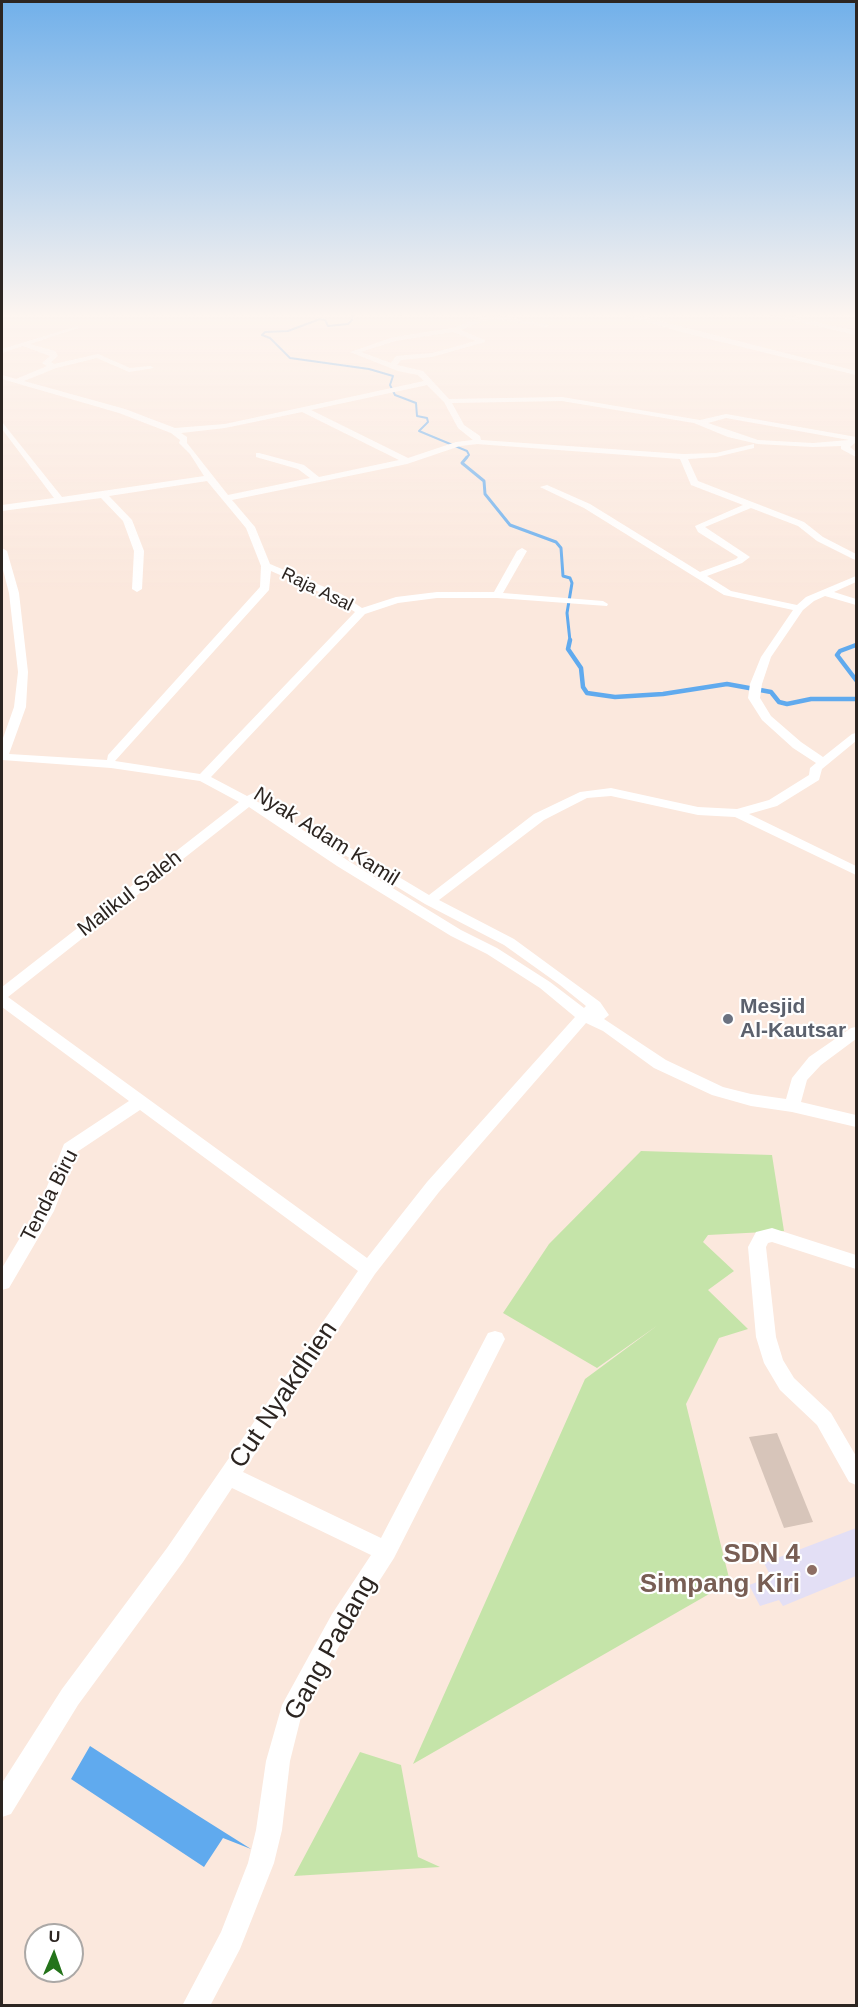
<!DOCTYPE html>
<html>
<head>
<meta charset="utf-8">
<style>
	body { margin:0 }
	#map { position:relative; width:858px; height:2007px; overflow:hidden; background:#fbe8dd; font-family:Arial,sans-serif }
	canvas { display:block }
	.frame { position:absolute; inset:0; border:3px solid #2c2521; pointer-events:none }
	.north { position:absolute; left:24px; top:1923px; width:60px; height:60px; box-sizing:border-box; background:#fff; border:2px solid #aba8a6; border-radius:50%; rotate:2deg; font-size:16px; font-weight:700; line-height:24px; text-align:center; color:#2c2521 }
	.north::after { content:''; display:block; margin:auto; width:21px; height:27px; background:#24731b; clip-path:polygon(50% 0,100% 100%,50% 72%,0 100%) }
</style>
</head>
<body>
<div id="map">
<canvas width="858" height="2007"></canvas>
<div class="frame"></div>
<div class="north">U</div>
</div>
<script>
const context = document.querySelector('canvas').getContext('2d');
context.lineJoin = 'round';
function fillPath(path, color) { context.fillStyle = color; context.fill(path, 'evenodd'); }
const toPath = rows => new Path2D(rows.map(r => 'M' + r).join(''));
function strokePath(path, color, width, dash) { context.strokeStyle = color; context.lineWidth = width; context.lineCap = dash ? 'butt' : 'round'; context.setLineDash(dash || []); context.stroke(path); }
function write(font, color, halo, rows, align = 'center') {
  context.font = font + ' Arial,sans-serif'; context.lineWidth = 4.5; context.setLineDash([]); context.textBaseline = 'middle'; context.strokeStyle = halo; context.fillStyle = color; for (const [text, x, y, turn = 0] of rows) {
    context.save(); context.translate(x, y); context.rotate((+turn || 0) * Math.PI / 180); context.textAlign = isNaN(turn) ? turn : align; if (halo) context.strokeText(text, 0, 0); context.fillText(text, 0, 0); context.restore();
  }
}
const education = toPath([
	[856,1528,856,1576,783,1606,779,1600,760,1606,749,1585,771,1577,764,1563]
]);
const green = toPath([
	[641,1151,772,1155,784,1231,708,1235,703,1242,734,1271,708,1290,748,1329,719,1338,686,1404,730,1582,413,1764,585,1379,658,1325,597,1368,503,1313,549,1244],
	[360,1752,401,1765,418,1857,440,1867,294,1876]
]);
const water = toPath([
	[90,1746,197,1815,251,1849,223,1838,204,1867,71,1779]
]);
const streamFar2 = toPath([
	[353,313,352,320,348,324,328,326,325,320,320,319,288,331,265,332,262,335,270,338,290,358,369,369,393,376,390,385,395,395,416,403,417,416,427,418,428,422,419,431,467,451,469,455,466,458]
]);
const streamFar1 = toPath([
	[467,457,462,463,484,481,485,494,510,525,556,542,561,548,563,576,570,578,572,583,567,613,570,641]
]);
const stream = toPath([
	[570,640,568,649,581,668,583,687,587,693,615,697,663,694,727,684,771,692,779,702,787,704,811,699,856,699],
	[856,645,840,651,837,655,856,680]
]);
const building = toPath([
	[777,1433,813,1522,784,1528,749,1437]
]);
const street = toPath([
	[2,313,7,313,2,316,2,313],
	[413,313,398,316,395,314,395,313,413,313],
	[617,313,628,313,856,371,856,375,689,334,617,313],
	[762,313,784,315,800,313,792,317,856,331,856,335,762,313],
	[490,314,549,325,546,327,491,318,460,330,485,340,485,342,432,357,401,360,397,365,423,371,449,399,562,397,700,420,726,414,856,437,856,442,850,447,856,452,856,457,841,449,841,446,813,447,758,444,728,437,694,423,562,401,452,403,464,425,480,436,481,440,683,454,716,453,754,444,754,448,716,457,688,459,698,481,804,522,823,537,856,554,856,560,853,559,817,541,798,526,751,508,705,527,750,557,742,563,707,576,731,591,797,605,806,597,856,576,856,582,834,592,856,599,856,605,825,596,814,601,803,610,771,657,762,684,760,698,771,716,801,742,823,757,852,734,856,733,856,741,822,769,819,780,777,806,749,814,856,866,856,875,735,817,698,815,611,796,587,798,544,820,439,900,514,939,600,1002,609,1015,604,1019,666,1060,723,1087,751,1094,786,1099,792,1078,809,1057,851,1028,856,1027,856,1039,821,1065,807,1080,801,1102,856,1115,856,1127,792,1112,751,1106,712,1095,654,1068,603,1031,586,1023,439,1192,375,1274,243,1472,381,1538,488,1333,495,1331,502,1333,505,1339,394,1558,348,1630,301,1717,290,1761,282,1830,274,1863,240,1949,210,2006,182,2006,221,1932,248,1863,256,1830,266,1761,282,1705,332,1614,371,1555,232,1488,183,1562,78,1705,11,1814,2,1817,2,1783,62,1689,167,1548,358,1271,140,1110,77,1152,54,1211,9,1288,2,1290,2,1268,40,1204,64,1144,129,1101,2,1007,2,987,239,802,200,781,111,768,2,760,2,741,14,707,18,672,9,593,2,566,2,548,7,551,19,593,28,672,26,707,9,754,107,760,108,755,260,587,261,566,246,528,207,481,109,496,132,520,144,551,142,589,137,592,132,589,134,551,123,521,101,498,2,511,2,505,54,498,2,429,2,422,62,497,204,476,190,454,179,443,180,440,171,433,119,413,2,379,2,375,16,379,47,366,42,363,50,356,23,346,2,353,2,349,78,326,78,328,30,344,55,351,58,356,51,362,54,364,98,354,130,368,150,366,154,368,129,372,97,358,56,368,24,381,125,409,175,428,225,424,424,381,418,375,398,371,350,352,394,337,453,328,490,314],
	[453,332,476,341,432,353,396,356,391,363,361,352,395,341,453,332],
	[427,385,444,402,458,428,473,440,456,442,408,458,311,410,427,385],
	[302,412,399,460,319,477,304,465,259,453,256,453,256,457,298,469,310,478,228,495,187,443,187,437,181,433,225,428,302,412],
	[726,418,849,440,813,443,758,440,708,423,726,418],
	[477,444,680,459,691,485,743,505,695,526,698,532,738,557,736,559,700,572,590,504,547,485,540,487,584,508,724,595,793,610,761,657,750,684,748,698,762,720,793,748,816,763,810,768,809,775,769,800,737,809,698,807,611,788,580,792,534,814,429,895,332,837,327,836,320,840,425,904,504,945,560,985,586,1006,584,1008,550,982,497,948,461,930,347,860,272,809,256,801,261,796,259,793,255,792,247,796,211,777,365,614,398,603,437,598,497,598,607,606,608,604,603,601,503,593,527,551,522,548,517,551,494,592,437,592,396,597,362,608,341,594,270,564,255,527,232,500,407,464,460,446,477,444],
	[271,571,333,598,355,612,200,774,115,761,269,590,271,571],
	[249,807,337,866,451,936,487,954,540,988,575,1017,427,1182,367,1258,8,997,249,807],
	[772,1228,856,1255,856,1269,772,1242,768,1243,766,1247,776,1337,783,1360,794,1378,831,1413,856,1456,856,1485,849,1482,817,1425,780,1390,764,1363,756,1337,748,1247,756,1232,772,1228]
]);
const markers = [
	[728,1019,6,"#6b7280"],
	[812,1570,6,"#8d6e63"]
];
const farStreetnames = [
	["Raja Asal",317,590,26]
];
const streetNames = [
	["Nyak Adam Kamil",326,837,32],
	["Malikul Saleh",130,894,-38],
	["Tenda Biru",50,1196,-63]
];
const worshipNames = [
	["Mesjid",740,1007],
	["Al-Kautsar",740,1031]
];
const nearStreetnames = [
	["Cut Nyakdhien",284,1395,-56],
	["Gang Padang",331,1648,-61]
];
const nearEducationnames = [
	["SDN 4",800,1555],
	["Simpang Kiri",800,1585]
];
fillPath(education, '#e3dff5');
fillPath(green, '#c5e4a9');
fillPath(water, '#60aaee');
strokePath(streamFar2, '#60aaee', 2);
strokePath(streamFar1, '#60aaee', 3);
strokePath(stream, '#60aaee', 4.5);
fillPath(building, '#d7c5ba');
fillPath(street, '#fff');
const sky = context.createLinearGradient(0, 0, 0, 594);
sky.addColorStop(0, '#71b0ea');
sky.addColorStop(0.53, '#fdf5f0');
sky.addColorStop(1, '#fdf5f000');
context.fillStyle = sky;
context.fillRect(0, 0, 858, 594);
for (const [x, y, r, color] of markers) { const dot = new Path2D(); dot.arc(x, y, r, 0, 2 * Math.PI); context.fillStyle = color; context.fill(dot); strokePath(dot, '#fff', 2); }
write('18px', '#2c2521', '#fff', farStreetnames);
write('21px', '#2c2521', '#fff', streetNames);
write('bold 21px', '#5b616d', '#fff', worshipNames, 'left');
write('26px', '#2c2521', '#fff', nearStreetnames);
write('bold 26px', '#785e54', '#fff', nearEducationnames, 'right');
</script>
</body>
</html>
